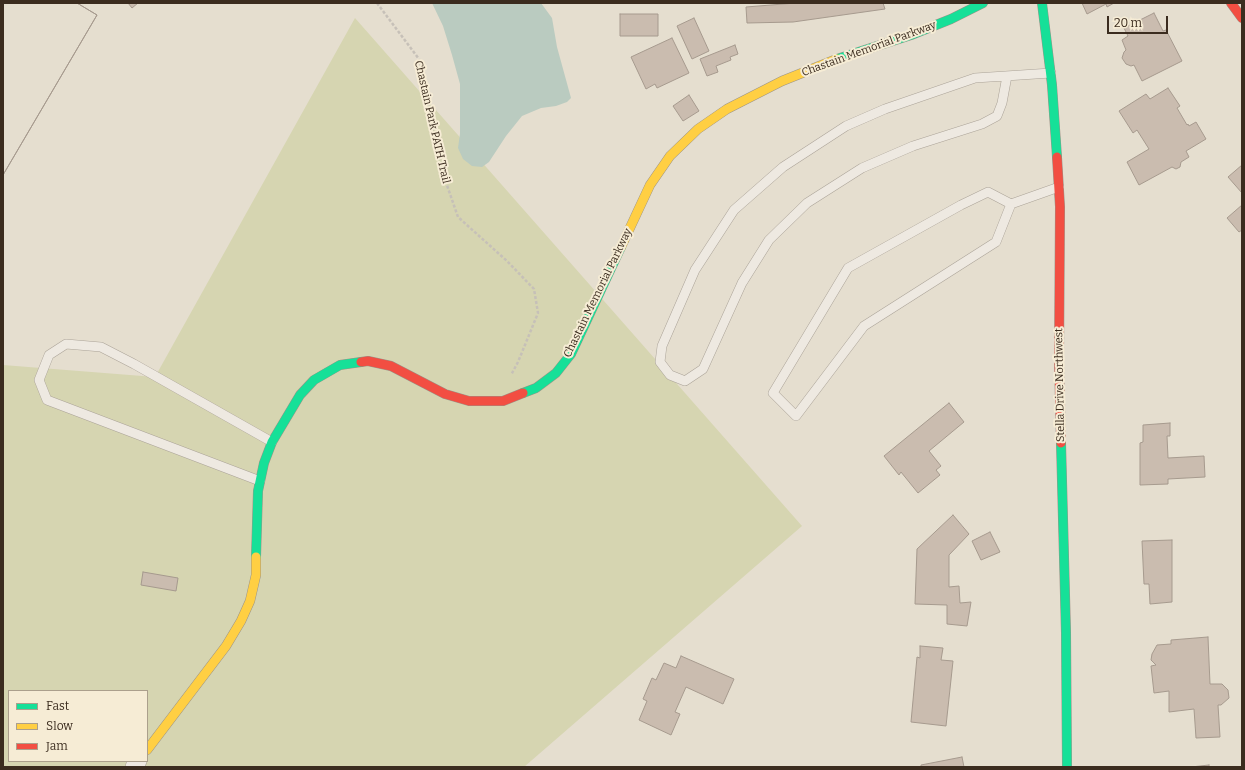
<!DOCTYPE html>
<html>
<head>
<meta charset="utf-8">
<style>
	body { margin:0 }
	#map { position:relative; width:1245px; height:770px; overflow:hidden; background:#e5decf; font-family:Bitter,serif }
	canvas { display:block }
	.frame { position:absolute; inset:0; border:4px solid #3b2c1f; pointer-events:none }
	.legend { position:absolute; left:8px; top:690px; width:140px; height:72px; box-sizing:border-box; background:#f6ecd5; border:1px solid #ab9f8c; margin:0; padding:5px 7px; list-style:none; font-size:12px; color:#3b2c1f }
	.legend li { display:flex; align-items:center; gap:8px; height:20px }
	.legend b { width:20px; border:1px solid #ab9f8c }
	.scale { position:absolute; left:1107px; top:16px; width:61px; height:18px; box-sizing:border-box; border:2px solid #3b2c1f; border-top:0; padding-left:5px; font-size:12px; line-height:14px; white-space:nowrap; color:#3b2c1f; -webkit-text-stroke:3px #f6ecd5; paint-order:stroke }
</style>
</head>
<body>
<div id="map">
<canvas width="1245" height="770"></canvas>
<div class="frame"></div>
<ul class="legend">
<li><b style="height:5px;background:#16e098"></b>Fast</li>
<li><b style="height:5px;background:#ffcf43"></b>Slow</li>
<li><b style="height:5px;background:#f24e42"></b>Jam</li>
</ul>
<div class="scale">20 m</div>
</div>
<script>
const context = document.querySelector('canvas').getContext('2d');
context.lineJoin = 'round';
function fillPath(path, color) { context.fillStyle = color; context.fill(path, 'evenodd'); }
const toPath = rows => new Path2D(rows.map(r => 'M' + r).join(''));
function strokePath(path, color, width, dash) { context.strokeStyle = color; context.lineWidth = width; context.lineCap = dash ? 'butt' : 'round'; context.setLineDash(dash || []); context.stroke(path); }
function write(font, color, halo, rows, align = 'center') {
  context.font = font + ' Bitter,serif'; context.lineWidth = 4; context.setLineDash([]); context.textBaseline = 'middle'; context.strokeStyle = halo; context.fillStyle = color; for (const [text, x, y, turn = 0] of rows) {
    context.save(); context.translate(x, y); context.rotate((+turn || 0) * Math.PI / 180); context.textAlign = isNaN(turn) ? turn : align; if (halo) context.strokeText(text, 0, 0); context.fillText(text, 0, 0); context.restore();
  }
}
const green = toPath([
	[355,18,802,526,524,767,3,767,3,365,155,377],
	[9,691,147,691,147,761,9,761]
]);
const water = toPath([
	[432,3,541,3,552,18,557,47,571,98,567,102,556,106,541,108,522,116,506,136,489,162,482,167,472,166,463,159,458,148,460,134,460,84,452,55,443,26]
]);
const building = toPath([
	[3,3,77,3,97,15,3,175,3,3],
	[3,3,77,3,97,15,3,175,3,3],
	[128,3,138,3,132,8,128,3],
	[796,3,883,3,885,9,793,22,747,23,746,7,796,3],
	[1082,3,1114,3,1107,7,1106,4,1087,14,1082,3],
	[1154,13,1163,31,1166,30,1182,61,1142,81,1134,65,1131,66,1126,64,1122,58,1124,52,1126,50,1122,40,1128,36,1124,28,1154,13],
	[620,14,658,14,658,36,620,36,620,14],
	[694,18,709,51,692,59,677,26,694,18],
	[672,38,689,73,657,88,655,84,646,89,631,57,672,38],
	[735,45,738,54,730,57,731,60,716,66,718,72,707,76,700,59,735,45],
	[1168,88,1180,106,1177,108,1187,125,1188,124,1189,126,1196,122,1206,139,1186,151,1189,157,1181,162,1180,167,1176,169,1172,167,1139,185,1127,162,1149,149,1137,130,1133,133,1119,111,1146,94,1150,99,1168,88],
	[689,95,699,111,683,121,673,106,689,95],
	[1242,165,1242,193,1228,177,1242,165],
	[1242,205,1242,230,1239,232,1227,218,1242,205],
	[949,403,964,422,929,451,941,466,936,470,940,475,918,493,901,472,899,475,884,456,949,403],
	[1170,423,1170,436,1167,436,1168,458,1204,456,1205,477,1168,479,1168,484,1140,485,1140,443,1143,442,1143,425,1170,423],
	[953,515,969,534,949,555,949,587,959,586,960,603,971,602,967,626,947,624,947,605,915,604,917,549,953,515],
	[990,532,1000,552,981,560,972,541,990,532],
	[1172,540,1172,602,1150,604,1149,584,1144,584,1142,541,1172,540],
	[143,572,178,578,176,591,141,585,143,572],
	[1208,637,1210,684,1222,684,1228,690,1229,698,1221,705,1218,705,1220,737,1196,738,1194,709,1169,712,1169,691,1154,693,1151,666,1156,665,1151,660,1152,654,1157,645,1171,644,1171,640,1208,637],
	[920,646,943,648,941,660,953,661,946,726,911,722,917,657,920,658,920,646],
	[681,656,734,679,723,704,686,687,675,712,680,714,671,735,639,720,647,701,643,699,652,678,656,680,664,663,676,668,681,656],
	[962,757,964,767,921,767,921,765,962,757],
	[1209,765,1209,767,1191,767,1209,765]
]);
const path = toPath([
	[377,3,419,59,441,168,458,217,507,261,534,289,538,313,518,362,511,375]
]);
const lane = toPath([
	[1007,76,1002,103,997,116,982,124,913,146,862,168,807,203,769,240,742,283,703,369,685,381,670,375,660,362,662,346,695,270,734,210,783,167,846,126,885,109,975,78,1051,73],
	[1011,204,988,192,961,205,848,268,773,393,796,416,864,326,996,242,1011,204,1059,187],
	[260,481,47,400,39,380,49,355,66,344,101,347,134,364,272,442]
]);
const street = toPath([
	[134,767,138,761]
]);
const fast = toPath([
	[1042,3,1052,85,1057,157],
	[837,59,911,35,951,19,983,3],
	[523,393,536,388,556,373,571,354,621,247],
	[1061,443,1066,633,1067,767],
	[256,557,258,491,264,463,272,442,300,395,314,380,340,365,361,362]
]);
const slow = toPath([
	[621,247,650,185,670,156,698,129,727,109,782,81,837,59],
	[147,750,226,646,241,621,250,601,256,575,256,557]
]);
const jam = toPath([
	[1231,3,1242,18],
	[1057,157,1060,207,1059,361,1061,443],
	[361,362,368,361,391,366,445,394,469,401,503,401,523,393]
]);
const streetNames = [
	["Chastain Memorial Parkway",869,49,-20],
	["Chastain Park PATH Trail",432,122,77],
	["Chastain Memorial Parkway",598,293,-64],
	["Stella Drive Northwest",1060,385,-91]
];
fillPath(green, '#d6d5b1');
fillPath(water, '#bacbc0');
fillPath(building, '#cabcaf');
strokePath(building, '#a69a8e', 1);
strokePath(lane, '#aba398', 10);
strokePath(street, '#aba398', 18);
strokePath(fast, '#9b9388', 10);
strokePath(slow, '#9b9388', 10);
strokePath(jam, '#9b9388', 10);
strokePath(path, '#c6c0b8', 2.5, [3, 2]);
strokePath(lane, '#eee9e1', 9);
strokePath(street, '#eee9e1', 17);
strokePath(fast, '#16e098', 9);
strokePath(slow, '#ffcf43', 9);
strokePath(jam, '#f24e42', 9);
write('11px', '#3b2c1f', '#f6ecd5', streetNames);
</script>
</body>
</html>
